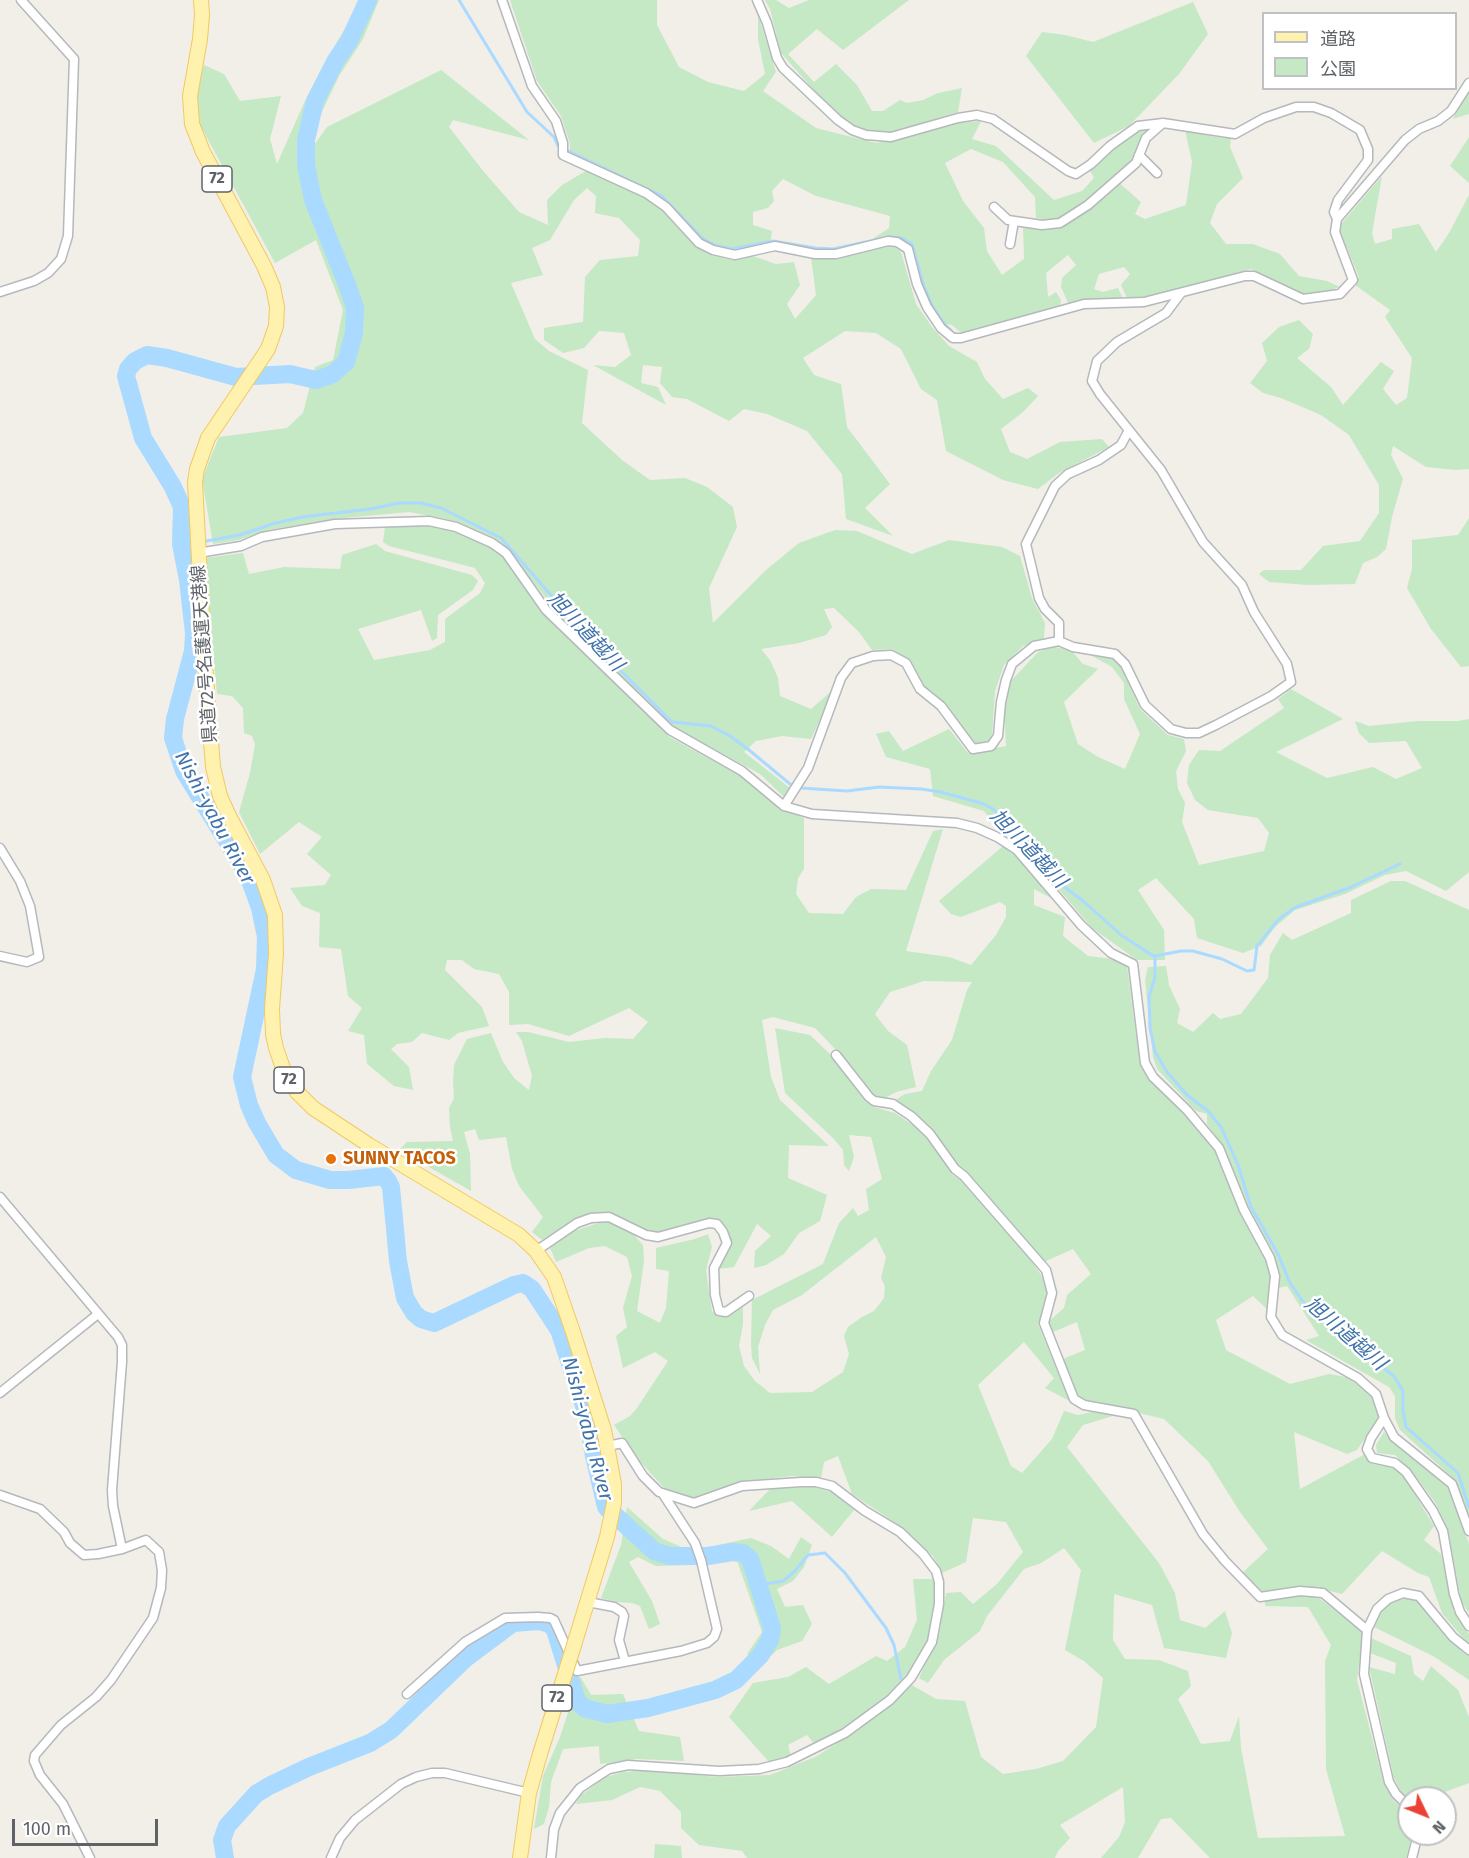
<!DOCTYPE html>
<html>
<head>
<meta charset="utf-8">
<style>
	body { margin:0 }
	#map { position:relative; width:1469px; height:1858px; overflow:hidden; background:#f1efe8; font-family:"Fira Sans","Noto Sans JP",sans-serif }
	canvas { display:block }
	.legend { position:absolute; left:1262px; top:12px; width:195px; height:78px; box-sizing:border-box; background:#fff; border:2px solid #bfc1c3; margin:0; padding:8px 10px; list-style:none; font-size:18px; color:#5f6368 }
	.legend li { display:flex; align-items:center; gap:12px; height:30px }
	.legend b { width:30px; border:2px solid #bfc1c3 }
	.north { position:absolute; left:1397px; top:1786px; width:60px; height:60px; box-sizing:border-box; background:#fff; border:2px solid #bfc1c3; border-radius:50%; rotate:133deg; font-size:16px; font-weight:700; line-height:24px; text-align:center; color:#5f6368 }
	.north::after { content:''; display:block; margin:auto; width:21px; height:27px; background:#ea4335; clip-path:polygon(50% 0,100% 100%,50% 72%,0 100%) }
	.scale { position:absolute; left:12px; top:1819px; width:146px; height:27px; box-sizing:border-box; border:3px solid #5f6368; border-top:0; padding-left:8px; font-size:18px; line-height:21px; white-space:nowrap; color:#5f6368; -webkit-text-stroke:4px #fff; paint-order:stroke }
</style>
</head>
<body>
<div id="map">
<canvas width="1469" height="1858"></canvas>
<ul class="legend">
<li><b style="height:8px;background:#fff2af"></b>道路</li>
<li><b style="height:16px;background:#c5e8c5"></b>公園</li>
</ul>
<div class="north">N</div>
<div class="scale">100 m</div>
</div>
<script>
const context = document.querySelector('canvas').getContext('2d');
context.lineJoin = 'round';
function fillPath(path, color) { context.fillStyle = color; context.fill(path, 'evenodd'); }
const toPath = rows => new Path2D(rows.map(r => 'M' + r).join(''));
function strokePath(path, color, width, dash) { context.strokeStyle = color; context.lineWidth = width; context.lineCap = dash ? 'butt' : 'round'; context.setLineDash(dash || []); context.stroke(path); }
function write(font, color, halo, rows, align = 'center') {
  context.font = font + ' "Fira Sans","Noto Sans JP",sans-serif'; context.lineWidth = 5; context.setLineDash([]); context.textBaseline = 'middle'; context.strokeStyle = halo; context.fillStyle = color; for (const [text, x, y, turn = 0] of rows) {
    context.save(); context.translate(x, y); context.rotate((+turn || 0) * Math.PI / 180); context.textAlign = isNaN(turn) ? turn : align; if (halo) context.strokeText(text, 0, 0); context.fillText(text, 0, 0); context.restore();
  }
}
const green = toPath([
	[358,0,379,0,363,39,339,76,317,122,312,148,327,127,441,70,529,140,453,120,449,127,484,172,519,212,548,225,547,200,562,185,586,171,640,194,663,210,695,245,708,254,732,260,753,256,776,264,794,262,800,285,787,304,795,319,816,295,811,257,832,259,878,247,893,246,901,252,916,304,932,327,949,346,977,362,985,379,1003,399,1028,388,1038,396,1023,412,1001,429,1010,452,1027,459,1060,442,1102,439,1109,447,1059,473,1038,489,1003,480,946,451,937,400,921,389,901,349,876,333,845,331,803,358,814,375,841,384,847,427,890,484,865,508,893,536,846,519,842,474,807,431,767,414,744,409,729,421,687,399,672,397,660,383,662,367,643,365,641,383,658,387,666,405,593,365,615,367,631,355,624,333,599,331,584,348,563,353,544,340,544,328,583,322,585,277,600,260,638,256,640,240,619,218,595,213,596,196,587,188,574,200,550,240,532,248,543,275,511,283,535,339,549,351,588,370,582,423,622,460,650,480,685,478,707,487,733,507,737,527,709,588,713,623,766,570,799,543,835,530,857,531,912,554,949,540,1002,547,1020,556,1032,598,1045,623,1044,638,1023,646,1004,665,995,691,992,735,987,742,974,744,945,704,922,685,909,659,892,649,872,650,859,632,834,608,824,609,832,627,826,635,799,643,761,649,770,660,778,678,780,696,811,709,834,689,811,739,782,736,756,741,744,752,790,788,784,797,760,774,676,728,598,655,553,607,508,551,494,538,446,519,409,512,333,519,268,530,238,540,213,544,202,479,219,437,287,428,303,413,315,367,333,360,343,310,316,240,275,263,199,123,195,93,204,65,224,74,240,101,281,96,270,139,277,164,304,103,325,62,355,12],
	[510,0,657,0,657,25,679,67,708,82,744,91,765,74,758,39,758,15,776,72,763,91,816,128,876,143,905,138,959,123,981,121,972,139,996,146,1054,200,1082,191,1094,178,1089,169,1109,150,1137,130,1156,125,1142,138,1133,160,1091,198,1061,219,1053,221,1036,218,1035,197,1003,162,971,149,945,163,963,201,984,228,987,251,1002,275,1024,259,1023,225,1061,226,1092,207,1118,182,1141,202,1135,214,1145,219,1186,205,1192,162,1185,130,1215,137,1231,138,1230,147,1243,178,1217,204,1210,223,1226,244,1253,244,1280,254,1299,276,1327,281,1340,287,1321,293,1304,294,1251,269,1144,298,1128,300,1121,285,1130,274,1124,267,1099,274,1094,289,1103,292,1118,288,1123,299,1069,305,1061,287,1062,278,1076,265,1068,255,1046,273,1048,297,1056,292,1061,300,1060,307,964,335,952,325,939,322,899,240,865,244,889,228,890,216,816,196,783,179,772,191,774,201,768,208,753,212,753,225,772,231,770,245,736,253,715,248,700,240,667,205,570,155,570,144,561,116,537,81],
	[765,0,776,0,789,8,809,0,909,0,843,50,817,29,788,54,814,82,836,64,857,85,872,111,883,111,900,100,907,103,923,100,938,93,962,88,958,112,893,132,869,132,852,126,819,96,781,53,770,9],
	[1193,2,1208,34,1179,74,1129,126,1094,143,1026,56,1042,32,1065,35,1093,42],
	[1469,92,1469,114,1453,119,1459,108],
	[1469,137,1469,183,1450,166],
	[1382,176,1372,233,1375,244,1392,239,1392,229,1419,224,1436,252,1449,233,1469,195,1469,469,1456,470,1426,467,1393,446,1391,455,1403,479,1392,517,1386,549,1377,557,1363,563,1355,584,1308,585,1269,582,1259,574,1264,570,1301,570,1323,546,1360,541,1379,513,1379,485,1349,435,1321,415,1281,398,1263,393,1250,383,1267,361,1262,343,1279,327,1299,320,1313,334,1309,349,1297,358,1331,387,1343,405,1381,362,1394,371,1383,389,1396,405,1407,398,1412,358,1385,317,1390,310,1355,285,1359,277,1340,231,1342,223],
	[1469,518,1469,666,1461,667,1431,629,1407,588,1412,569,1412,540,1458,535],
	[426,525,454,530,489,546,506,558,543,612,671,738,746,779,782,809,804,818,804,869,798,878,796,894,809,913,843,914,856,897,871,889,906,890,933,831,943,829,906,951,949,957,971,965,996,935,1006,917,1006,906,1000,902,961,917,951,914,939,901,1003,846,1021,860,1051,898,1034,889,1034,905,1065,917,1063,936,1088,956,1113,959,1127,966,1140,1065,1150,1079,1187,1116,1215,1150,1272,1275,1267,1309,1253,1296,1216,1320,1226,1350,1290,1384,1329,1374,1346,1377,1370,1392,1379,1417,1357,1450,1347,1454,1294,1432,1300,1489,1365,1454,1369,1462,1392,1467,1403,1475,1434,1526,1424,1540,1441,1554,1454,1612,1469,1634,1469,1643,1468,1644,1442,1613,1429,1577,1418,1573,1382,1551,1342,1594,1326,1590,1291,1587,1261,1592,1241,1574,1268,1549,1240,1512,1208,1461,1164,1419,1088,1401,1078,1395,1063,1359,1085,1350,1077,1322,1053,1332,1048,1322,1064,1308,1067,1295,1091,1274,1073,1249,1044,1262,958,1165,931,1130,892,1102,905,1094,922,1091,931,1071,952,1040,967,990,972,982,924,981,890,992,875,1014,888,1031,907,1045,916,1087,896,1092,883,1099,876,1097,858,1080,838,1052,815,1028,773,1017,762,1020,771,1077,780,1100,829,1146,789,1145,788,1178,827,1195,820,1221,799,1233,784,1254,766,1265,754,1268,755,1251,771,1236,757,1224,734,1267,719,1269,725,1229,715,1218,659,1233,646,1231,613,1213,589,1214,570,1223,542,1240,532,1232,543,1217,519,1186,512,1169,506,1137,479,1140,475,1129,464,1132,470,1154,471,1191,399,1150,407,1142,453,1141,450,1127,449,1108,454,1098,453,1080,454,1065,467,1039,491,1033,503,1062,514,1078,529,1090,532,1076,522,1041,516,1032,528,1032,569,1042,605,1038,633,1039,648,1022,629,1008,569,1036,528,1024,509,1025,509,992,499,974,474,969,462,960,447,960,445,970,482,1007,489,1026,458,1033,449,1040,422,1033,412,1042,397,1044,391,1049,409,1067,413,1090,394,1086,367,1064,364,1035,348,1031,362,1008,348,996,341,949,319,947,320,913,302,906,290,888,325,885,331,875,307,854,322,837,299,822,260,854,239,812,250,773,255,744,252,736,244,733,243,708,232,696,217,694,204,558,243,553,249,574,284,567,340,569,342,555,376,544,385,551,472,575,478,581,473,590,438,615,437,638,432,641,421,610,358,629,374,660,430,650,445,642,445,619,480,593,485,583,475,568,389,546,383,542,385,527],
	[1052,647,1070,649,1083,664,1098,669,1064,702,1078,744,1098,757,1125,769,1140,734,1124,699,1124,683,1112,667,1085,652,1115,659,1123,671,1140,709,1168,735,1184,739,1186,751,1176,771,1178,789,1185,803,1182,822,1199,865,1264,851,1269,833,1258,818,1208,810,1195,800,1187,783,1189,765,1199,750,1220,751,1284,708,1278,699,1291,689,1343,719,1276,752,1327,778,1373,767,1396,779,1422,768,1406,741,1369,743,1359,733,1355,721,1369,726,1418,721,1458,721,1469,719,1469,872,1446,891,1406,871,1385,875,1345,894,1295,910,1275,927,1261,946,1243,953,1197,938,1194,919,1156,878,1138,890,1164,930,1165,960,1137,960,1092,928,1020,844,998,830,984,811,933,796,930,769,886,757,876,734,889,731,903,751,949,729,968,753,1006,746,1004,707,1009,683,1038,652],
	[1391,881,1405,881,1469,910,1469,1518,1454,1479,1400,1430,1395,1418,1395,1396,1389,1387,1306,1340,1319,1336,1287,1286,1278,1288,1277,1267,1254,1220,1223,1146,1207,1124,1207,1114,1196,1111,1157,1069,1153,1057,1145,980,1148,967,1166,966,1169,985,1180,1009,1177,1023,1193,1032,1213,1013,1220,1019,1241,1014,1268,978,1270,955,1283,933,1292,940,1351,913,1351,900],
	[775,1028,810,1035,832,1056,865,1101,874,1107,895,1113,916,1127,929,1140,953,1175,962,1181,1032,1261,1041,1275,1047,1290,1045,1307,1038,1324,1064,1388,1073,1403,1045,1388,1054,1378,1024,1342,978,1385,1011,1466,1022,1473,1052,1439,1064,1411,1078,1415,1092,1412,1116,1415,1083,1425,1067,1447,1159,1563,1175,1593,1180,1620,1205,1628,1225,1611,1232,1633,1226,1658,1164,1648,1152,1605,1114,1594,1113,1640,1125,1659,1159,1660,1188,1671,1191,1686,1178,1699,1201,1744,1230,1741,1239,1716,1241,1748,1258,1838,1345,1836,1326,1769,1325,1661,1331,1645,1308,1607,1265,1606,1265,1601,1305,1595,1319,1598,1363,1632,1357,1680,1383,1780,1393,1800,1409,1815,1409,1834,1412,1836,1406,1858,1210,1858,1171,1818,1161,1819,1138,1858,1101,1858,1119,1837,1125,1822,1123,1787,1060,1825,1070,1838,1058,1851,1055,1858,747,1858,742,1851,699,1845,681,1828,681,1812,660,1791,640,1787,612,1800,576,1804,580,1796,606,1777,623,1772,651,1770,717,1777,770,1775,815,1757,857,1731,912,1685,936,1699,965,1701,981,1757,1003,1774,1036,1769,1063,1761,1096,1727,1103,1678,1084,1661,1065,1650,1081,1570,1064,1548,1041,1563,1024,1569,987,1616,980,1631,944,1660,928,1683,919,1678,939,1635,946,1593,961,1592,973,1604,997,1584,1023,1552,1006,1522,973,1518,966,1562,942,1573,933,1556,897,1524,852,1494,838,1456,824,1462,821,1478,792,1476,746,1481,693,1498,666,1490,636,1457,614,1425,630,1416,637,1408,668,1361,655,1352,623,1368,616,1336,627,1327,623,1308,632,1276,627,1257,605,1246,589,1248,556,1262,550,1248,573,1231,605,1221,629,1229,643,1245,644,1261,637,1311,660,1323,666,1308,669,1271,656,1269,656,1248,695,1239,708,1234,712,1247,706,1270,712,1311,718,1317,728,1317,743,1307,743,1324,739,1346,744,1366,755,1381,770,1393,812,1392,843,1372,849,1354,844,1336,848,1327,862,1317,874,1311,884,1298,885,1286,881,1278,886,1257,876,1237,802,1295,773,1310,765,1325,758,1347,760,1374,752,1358,751,1344,752,1300,823,1264,839,1223,853,1208,858,1216,869,1210,866,1189,882,1179,871,1137,849,1135,854,1157,849,1171,844,1165,843,1150,834,1139,785,1093],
	[1384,1432,1394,1443,1448,1487,1469,1544,1469,1613,1461,1601,1448,1529,1435,1502,1411,1470,1395,1455,1377,1453,1376,1445],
	[815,1487,834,1493,854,1510,832,1537,792,1501,749,1511,771,1488],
	[627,1507,663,1539,684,1548,693,1565,656,1566,638,1557,629,1562,652,1601,660,1624,649,1629,640,1606,632,1603,616,1602,601,1598,621,1545],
	[801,1537,812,1545,804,1567,793,1581,777,1589,785,1607,803,1605,812,1624,802,1641,777,1650,757,1669,747,1654,762,1632,736,1558,718,1558,718,1545,751,1538,771,1546,789,1559],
	[913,1579,935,1579,934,1607,928,1639,908,1673,888,1695,857,1719,815,1745,807,1735,788,1745,791,1756,769,1762,729,1717,753,1683,788,1677,806,1667,829,1684,876,1656,887,1661,905,1647,917,1620],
	[1409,1597,1419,1602,1447,1638,1466,1655,1469,1654,1469,1680,1433,1656,1374,1627,1382,1610,1393,1601],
	[1371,1638,1411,1656,1414,1674,1423,1681,1431,1666,1458,1690,1469,1717,1469,1783,1429,1798,1409,1798,1409,1800,1400,1790,1394,1778,1369,1667,1395,1674,1396,1663,1370,1653],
	[580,1676,591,1695,623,1694,639,1731,680,1737,684,1761,637,1759,600,1764,599,1746,563,1749,551,1782,549,1807,544,1824,534,1829,543,1776,560,1737],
	[655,1844,681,1846,682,1858,654,1858]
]);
const stream = toPath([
	[459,0,527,112,554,137,558,146,662,196,702,238,714,245,732,249,773,241,815,248,833,249,889,237,902,238,912,244,924,287,933,307,943,322,954,334],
	[201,542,240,535,272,524,302,517,370,509,400,503,421,503,441,508,501,538,591,641,672,722,711,726,730,736,749,750,790,784,801,788,847,791,879,787,921,789,941,792,984,804,993,809,1033,848,1052,878,1082,900,1121,935,1155,957,1155,977,1149,997,1150,1028,1155,1052,1167,1072,1187,1095,1208,1111,1221,1127,1238,1165,1251,1207,1278,1254,1290,1283,1306,1306,1340,1335,1394,1376,1403,1391,1403,1411,1406,1427,1458,1473,1469,1507],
	[181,544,195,542],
	[1155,956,1181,951,1193,951,1222,959,1247,971,1254,970,1257,946,1278,920,1294,908,1351,887,1400,864],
	[759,1585,783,1581,795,1571,808,1555,825,1553,845,1573,886,1628,894,1645,901,1679]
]);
const river = toPath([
	[225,1858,222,1840,227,1826,256,1794,269,1786,309,1767,370,1743,391,1730,466,1658,513,1623,539,1621,550,1624,555,1630,577,1701,584,1708,607,1714,648,1708,715,1690,736,1680,760,1656,770,1640,772,1628,750,1559,743,1553,732,1552,708,1556,669,1556,654,1551,606,1507,594,1456,587,1415,559,1330,532,1289,523,1283,514,1285,434,1323,421,1319,414,1313,405,1298,398,1261,391,1187,388,1181,384,1176,348,1180,330,1180,296,1170,276,1155,257,1123,249,1105,242,1077,265,969,266,937,260,908,248,875,184,771,173,738,175,719,193,651,194,633,188,580,181,544,182,507,173,487,143,438,126,376,128,369,135,361,147,355,167,358,236,377,290,374,316,380,333,374,346,362,354,333,355,308,348,287,313,200,306,165,306,140,315,101,336,60,349,41,368,0]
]);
const street = toPath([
	[502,0,532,86,556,121,563,143,563,155,646,193,666,207,699,243,713,250,735,255,775,246,815,254,836,254,888,241,897,242,908,249,917,284,927,307,941,328,953,338,961,338,1084,304,1144,302,1245,276,1254,276,1303,299,1340,294,1353,280,1335,232,1337,219,1334,212,1338,200,1368,160,1368,149,1360,130,1331,113,1314,107,1296,107,1264,118,1235,134,1163,123,1138,126,1110,146,1091,164,1076,174,1068,171,993,119,977,115,958,118,891,137,866,135,852,130,838,120,783,68,777,58,767,23,757,0],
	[1139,155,1157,173],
	[994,207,1008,220,1042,225,1060,223,1088,205,1136,163,1146,138,1163,123],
	[1337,219,1405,140,1419,129,1438,121,1451,111,1469,83],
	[1010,244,1014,221],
	[0,292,34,281,48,273,61,259,68,236,74,59,21,0],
	[198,553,241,546,262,537,335,524,429,521,456,527,492,543,506,553,546,610,670,730,742,771,784,806,812,814,957,823,977,828,997,837,1017,850,1081,925,1111,953,1133,964,1145,1063,1153,1077,1187,1110,1219,1148,1244,1210,1270,1258,1275,1276,1271,1317,1282,1335,1358,1378,1376,1394,1384,1418,1394,1437,1452,1484,1469,1531],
	[1059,641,1059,623,1045,609,1039,598,1026,544,1055,486,1068,474,1099,460,1121,445,1129,430],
	[784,806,808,768,841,678,852,663,873,656,891,655,906,663,920,689,941,706,973,749,991,746,998,736,1001,702,1006,680,1012,664,1034,646,1059,641,1073,647,1115,654,1125,664,1145,705,1171,729,1186,733,1199,733,1216,725,1271,696,1291,682,1287,664,1254,612,1242,585,1203,542,1161,470,1100,394,1092,381,1097,361,1117,342,1166,313,1181,293],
	[0,848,20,881,30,906,39,957,27,962,0,956],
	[836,1055,869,1097,874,1101,893,1104,911,1116,930,1134,955,1169,964,1176,1046,1270,1052,1293,1044,1323,1074,1399,1084,1405,1134,1414,1203,1534,1225,1561,1260,1597,1300,1591,1323,1593,1367,1630],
	[0,1197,118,1337,122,1345,122,1362,112,1490,113,1506,122,1549],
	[536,1251,577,1223,591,1218,609,1217,646,1235,658,1237,709,1223,717,1224,723,1232,727,1243,714,1268,715,1295,719,1311,726,1312,749,1296],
	[0,1393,98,1314],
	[1384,1418,1371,1438,1367,1449,1372,1458,1395,1463,1406,1472,1433,1511,1443,1531,1454,1594,1460,1612,1469,1626],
	[0,1495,40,1509,64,1532,70,1543,84,1555,98,1554,122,1549,146,1540,159,1552,162,1570,161,1588,153,1618,111,1680,96,1697,61,1725,35,1755,34,1761,40,1775,63,1804,90,1858],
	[588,1602,614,1607,622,1612,624,1616,619,1640,625,1661],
	[407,1694,465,1642,505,1618,538,1617,550,1618,554,1620,577,1671,681,1651,707,1643,714,1637,717,1629,701,1560,695,1543,663,1494],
	[1409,1807,1396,1794,1389,1782,1364,1674,1367,1630,1377,1609,1388,1599,1403,1593,1419,1596,1453,1637,1469,1650],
	[331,1858,340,1838,355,1820,401,1784,416,1777,432,1773,445,1773,529,1793],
	[551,1858,554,1829,560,1813,580,1788,609,1769,628,1765,719,1771,759,1769,787,1762,845,1733,890,1700,911,1678,932,1642,939,1604,939,1582,936,1571,923,1554,900,1532,865,1511,832,1486,816,1482,801,1482,742,1486,694,1503,659,1492,643,1476,622,1443,608,1446],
	[1412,1858,1418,1834]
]);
const primary = toPath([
	[201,0,202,15,200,39,190,96,192,124,203,152,264,266,273,287,277,307,276,326,268,349,208,438,197,469,195,482,203,636,213,767,220,796,229,816,263,880,275,915,276,954,272,1009,273,1034,276,1048,285,1074,297,1092,313,1108,369,1145,519,1235,536,1251,554,1277,573,1332,604,1430,614,1484,614,1503,607,1537,575,1642],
	[520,1858,529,1793,540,1754]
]);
const primaryBridge = toPath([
	[540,1754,575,1642]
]);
const markers = [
	[331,1159,6,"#e8710a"]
];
const shields = [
	[217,179,30],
	[289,1080,30],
	[557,1698,30]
];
const shieldNames = [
	["72",217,179],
	["72",289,1080],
	["72",557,1698]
];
const streetNames = [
	["県道72号名護運天港線",205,654,-94]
];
const foodNames = [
	["SUNNY TACOS",343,1159]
];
const waterNames = [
	["旭川道越川",585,632,47],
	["Nishi-yabu River",214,818,62],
	["旭川道越川",1028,849,46],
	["旭川道越川",1345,1334,41],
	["Nishi-yabu River",587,1429,75]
];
fillPath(green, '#c5e8c5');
strokePath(stream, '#aadaff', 3);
strokePath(river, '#aadaff', 18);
strokePath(street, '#b5b8bc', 11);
strokePath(primary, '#f2c960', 16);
strokePath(street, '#fff', 8);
strokePath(primary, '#fff2af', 14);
strokePath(primaryBridge, '#f2c960', 16, []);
strokePath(primaryBridge, '#fff2af', 14);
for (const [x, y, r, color] of markers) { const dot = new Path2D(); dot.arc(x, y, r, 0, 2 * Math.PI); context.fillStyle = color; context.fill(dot); strokePath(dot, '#fff', 2); }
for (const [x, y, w] of shields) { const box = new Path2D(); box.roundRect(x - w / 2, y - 13, w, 26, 4.5); context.fillStyle = '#fff'; context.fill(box); strokePath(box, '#5f6368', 1.5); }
write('bold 16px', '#5f6368', null, shieldNames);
write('18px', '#5f6368', '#fff', streetNames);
write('bold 18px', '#c56008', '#fff', foodNames, 'left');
write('italic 20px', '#4174aa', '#fff', waterNames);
</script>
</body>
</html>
